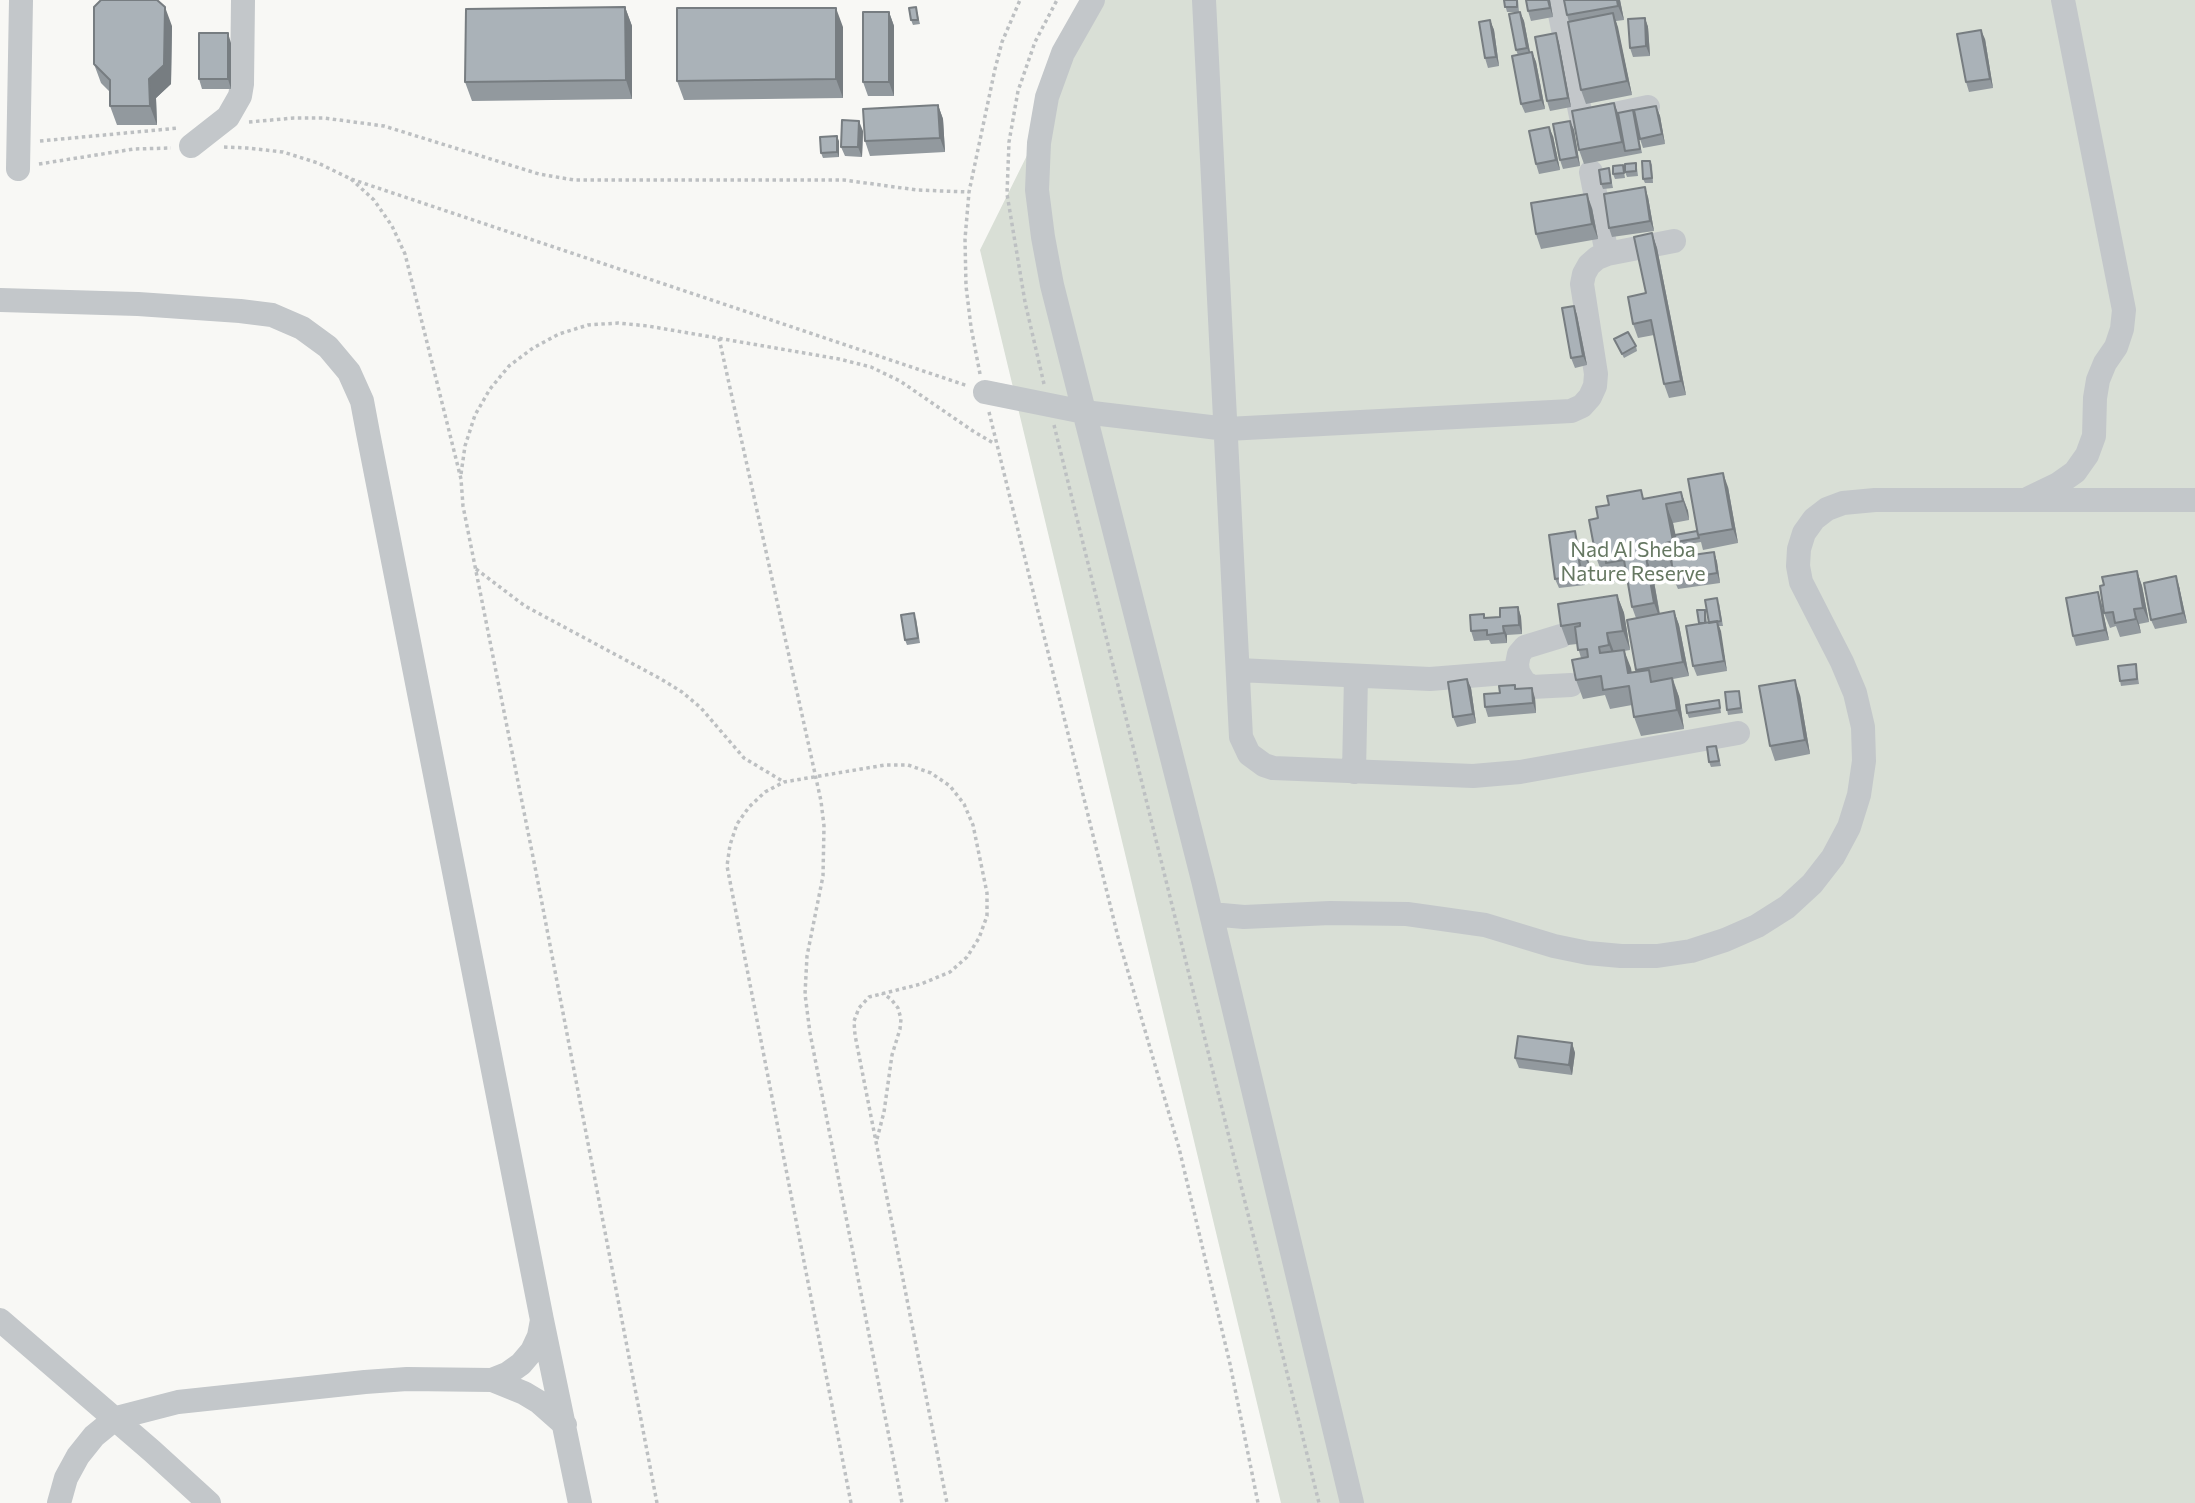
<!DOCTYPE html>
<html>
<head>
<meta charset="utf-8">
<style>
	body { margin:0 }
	canvas { display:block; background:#f8f8f5 }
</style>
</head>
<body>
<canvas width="2195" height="1503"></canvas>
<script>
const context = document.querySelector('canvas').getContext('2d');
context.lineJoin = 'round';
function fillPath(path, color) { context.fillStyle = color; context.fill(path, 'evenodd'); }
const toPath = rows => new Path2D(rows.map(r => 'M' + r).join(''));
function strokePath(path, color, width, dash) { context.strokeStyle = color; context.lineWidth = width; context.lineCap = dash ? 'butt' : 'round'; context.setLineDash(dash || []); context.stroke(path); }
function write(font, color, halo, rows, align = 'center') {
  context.font = font + ' Commissioner,sans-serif'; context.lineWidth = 7; context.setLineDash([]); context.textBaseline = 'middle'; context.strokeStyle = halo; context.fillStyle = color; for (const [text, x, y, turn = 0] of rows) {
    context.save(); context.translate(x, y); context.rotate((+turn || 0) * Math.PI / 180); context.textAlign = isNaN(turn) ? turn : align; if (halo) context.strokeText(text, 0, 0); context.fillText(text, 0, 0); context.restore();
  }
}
const green = toPath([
	[1098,0,2195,0,2195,1503,1281,1503,980,250,1061,87]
]);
const path = toPath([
	[249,122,294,118,324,118,384,126,539,174,574,180,844,180,917,190,969,192],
	[40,141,179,128],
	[224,147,247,148,283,152,318,163,351,179,968,386],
	[39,164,134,149,171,148],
	[351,179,374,200,392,226,405,254,461,479,463,506,536,872,657,1503],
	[719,338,821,801,824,826,823,876,807,956,805,994,810,1033,902,1503],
	[980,374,971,327,966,286,965,239,969,192,995,69,1002,42,1020,0],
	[1044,384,1025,302,1007,194,1009,142,1018,91,1035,42,1057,0],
	[989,412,1118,937,1179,1148,1230,1364,1258,1503],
	[1054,425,1319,1503],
	[461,474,465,446,475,415,490,389,509,366,533,348,559,334,588,325,618,323,648,326,839,359,871,367,900,381,973,431,995,444],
	[476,569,525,606,661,679,682,692,701,708,744,758,784,782],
	[877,1139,884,1112,892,1055,900,1029,901,1019,898,1008,891,999,882,993],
	[851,1503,727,866,730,845,737,824,749,807,765,792,784,782,885,765,908,765,931,773,950,786,964,804,973,825,987,893,987,916,979,938,967,957,950,972,921,984,869,997,859,1008,854,1021,855,1035,947,1503]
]);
const minor = toPath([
	[1093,0,1063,53,1047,97,1039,143,1037,190,1043,237,1052,285,1203,880,1352,1503],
	[1204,0,1241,737,1249,754,1264,765,1273,768,1473,776,1520,772,1738,733],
	[1557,0,1582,121],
	[1600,117,1648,107],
	[191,146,228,117,240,96,242,84,243,0],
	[18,169,21,0],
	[1591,172,1607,254],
	[0,300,138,304,240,311,272,315,302,328,328,347,349,372,362,401,368,433,542,1320,580,1503],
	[985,392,1084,412,1227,429,1571,411,1582,406,1590,397,1595,386,1596,374,1582,284,1584,274,1589,265,1597,258,1607,254,1674,241],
	[2029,498,2058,484,2075,472,2087,455,2094,436,2095,398,2098,380,2105,363,2116,347,2122,329,2124,310,2063,0],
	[1561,636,1525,647,1519,654,1517,664,1518,672,1524,682,1532,687,1571,685],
	[1238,670,1430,679,1518,672],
	[1354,772,1356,676],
	[1211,914,1244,917,1330,913,1407,914,1485,925,1554,946,1588,953,1621,956,1657,956,1691,951,1725,940,1757,926,1787,907,1812,884,1833,857,1849,827,1859,795,1864,761,1863,727,1855,693,1842,662,1801,582,1798,566,1799,549,1804,533,1814,519,1827,509,1843,503,1875,500,2195,500],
	[0,1320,152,1451,209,1503],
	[492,1380,507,1374,521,1364,532,1351,539,1336,542,1320],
	[59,1503,66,1478,78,1456,94,1436,116,1418,178,1402,365,1382,407,1379,492,1380,524,1393,539,1402,565,1425]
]);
const wall = toPath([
	[1504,0,1518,0,1519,12,1520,12,1524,21,1530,53,1532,52,1536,62,1545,109,1525,113,1521,104,1518,55,1516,50,1517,12,1507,12],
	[1550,0,1553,17,1531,21,1528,11],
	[1620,0,1624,20,1616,21,1632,95,1586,104,1581,90,1569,22,1567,15],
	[625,7,632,26,632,99,472,101,465,82],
	[916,7,920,24,913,25,911,20],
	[889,12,894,26,894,96,868,96,863,82],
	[1645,18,1648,27,1650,56,1633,57,1630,48],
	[1490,20,1494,30,1499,66,1488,68,1485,58],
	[172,26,171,84,156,98,157,125,117,125,110,106,110,92,101,83,94,64],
	[843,27,843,98,684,100,677,81],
	[1556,33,1559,43,1571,107,1550,111,1547,101],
	[1985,39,1993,88,1969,92,1966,82],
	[231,43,231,89,202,89,199,79],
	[938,105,943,119,945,152,870,156,865,141],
	[1656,106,1660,116,1665,144,1643,148,1640,139],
	[1633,110,1642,153,1584,164,1579,150,1618,113],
	[1570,121,1574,130,1580,166,1563,169,1560,160],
	[863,131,862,157,845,156,841,147],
	[1553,136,1560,170,1539,174,1536,164],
	[839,141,839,157,823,158,821,153],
	[1650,161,1652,165,1653,183,1645,183,1643,179],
	[1623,165,1625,178,1615,179,1613,174],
	[1609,168,1613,188,1603,189,1601,184],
	[1637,168,1638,176,1627,177,1625,172],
	[1648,197,1654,231,1612,237,1609,228],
	[1592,208,1598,239,1541,249,1536,234],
	[1652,233,1657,248,1686,395,1669,398,1664,384,1654,335,1638,338,1633,324,1646,293],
	[1574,306,1577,315,1587,365,1575,368,1571,358],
	[1614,339,1636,346,1637,351,1624,358],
	[1728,487,1738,543,1703,550,1701,542,1677,546,1680,557,1714,552,1717,562,1720,583,1678,589,1674,580,1673,572,1653,576,1660,614,1674,611,1679,625,1689,676,1673,679,1679,697,1684,729,1641,736,1634,717,1632,705,1610,709,1605,695,1583,699,1576,680,1581,658,1577,644,1568,645,1561,626,1617,595,1624,613,1630,650,1624,651,1631,672,1636,672,1627,620,1636,618,1632,607,1627,579,1613,582,1611,574,1603,576,1596,557,1598,518,1644,499,1681,492,1688,511,1689,520,1673,523,1675,535,1697,531],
	[1579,543,1587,552,1590,569,1583,570,1585,585,1559,588,1555,579],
	[2137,571,2142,586,2149,622,2139,624,2141,633,2120,637,2116,626,2110,628,2104,613,2104,585],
	[2179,586,2187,623,2155,629,2151,620],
	[2101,602,2109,640,2076,646,2073,636],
	[1719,603,1723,626,1719,626,1727,671,1697,676,1693,666,1699,624,1697,610,1706,614,1707,623,1709,623],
	[1518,607,1521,617,1522,634,1507,635,1507,643,1491,644,1489,640,1474,641,1471,631,1485,618,1500,617],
	[916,618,920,643,907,645,905,640],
	[2136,664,2139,684,2121,686,2120,681],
	[1467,679,1471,688,1476,723,1457,727,1453,717],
	[1517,689,1535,698,1536,713,1488,717,1485,707,1500,693],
	[1739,691,1740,696,1743,713,1728,715,1727,710],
	[1800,695,1810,754,1775,761,1770,746],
	[1720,705,1721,713,1689,718,1687,713],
	[1716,746,1721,766,1711,767,1709,762],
	[1572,1043,1575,1053,1572,1075,1519,1068,1515,1058]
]);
const shadedWall = toPath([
	[1548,0,1550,0,1553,17,1550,8],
	[1617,0,1620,0,1624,20,1618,6],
	[165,7,172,26,171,84,156,98,157,125,150,106,149,79],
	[625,7,632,26,632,99,626,80],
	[836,8,843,27,843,98,836,79],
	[889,12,894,26,894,96,889,82],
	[1520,12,1524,21,1531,57,1527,48],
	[1613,13,1618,27,1632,95,1627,81],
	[1645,18,1648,27,1650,56,1646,46],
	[1490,20,1494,30,1499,66,1496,57],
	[1981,30,1985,39,1993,88,1990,79],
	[228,33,231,43,231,89,228,79],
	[1556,33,1559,43,1571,107,1568,98],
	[1532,52,1536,62,1545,109,1541,100],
	[1614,103,1620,118,1625,151,1622,142],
	[938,105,943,119,945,152,940,138],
	[1656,106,1660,116,1665,144,1662,134],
	[859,121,863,131,862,157,858,147],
	[1570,121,1574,130,1580,166,1577,157],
	[1549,127,1553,136,1560,170,1556,160],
	[837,136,839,141,839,157,837,152],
	[1645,187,1648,197,1654,231,1650,221],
	[1587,194,1592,208,1598,239,1592,224],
	[1652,233,1657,248,1686,395,1681,381],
	[1574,306,1577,315,1587,365,1583,356],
	[1723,473,1728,487,1738,543,1733,529],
	[1681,492,1688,511,1689,520,1683,501],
	[1666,504,1673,523,1677,541,1676,542,1680,560,1673,541],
	[1584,542,1587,552,1590,569,1586,559],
	[1666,543,1672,561,1674,572,1667,553],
	[1714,552,1717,562,1720,583,1717,573],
	[1646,557,1653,576,1661,622,1654,603],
	[1579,560,1583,570,1585,585,1581,575],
	[2137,571,2142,586,2149,622,2143,608],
	[2176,576,2179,586,2187,623,2183,613],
	[2098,592,2101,602,2109,640,2105,630],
	[1617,595,1624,613,1630,650,1623,631],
	[1518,607,1521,617,1522,634,1519,625],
	[2134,609,2139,624,2141,633,2136,619],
	[1674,611,1679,625,1689,676,1683,662],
	[1717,621,1721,631,1727,671,1724,661],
	[1503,626,1507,635,1507,643,1504,633],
	[1607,633,1614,652,1616,664,1609,645],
	[1624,650,1631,668,1635,692,1628,673],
	[1672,678,1679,697,1684,729,1677,710],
	[1467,679,1471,688,1476,723,1473,714],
	[1795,680,1800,695,1810,754,1805,740],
	[1532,688,1535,698,1536,713,1533,703],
	[1572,1043,1575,1053,1572,1075,1569,1065]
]);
const building = toPath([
	[101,0,157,0,165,7,164,65,149,79,150,106,110,106,110,80,94,64,94,7,101,0],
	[1504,0,1517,0,1517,7,1505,7,1504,0],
	[1526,0,1548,0,1550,8,1528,11,1526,0],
	[1564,0,1617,0,1618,6,1567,15,1564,0],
	[625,7,626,80,465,82,466,9,625,7],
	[916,7,918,20,911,20,909,8,916,7],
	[677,8,836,8,836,79,677,81,677,8],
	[863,12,889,12,889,82,863,82,863,12],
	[1520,12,1527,48,1516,50,1509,14,1520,12],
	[1613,13,1627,81,1581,90,1568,22,1613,13],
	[1645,18,1646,46,1630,48,1628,19,1645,18],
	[1490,20,1496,57,1485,58,1479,22,1490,20],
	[1981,30,1990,79,1966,82,1957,34,1981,30],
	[199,33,228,33,228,79,199,79,199,33],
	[1556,33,1568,98,1547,101,1535,37,1556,33],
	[1532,52,1541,100,1521,104,1512,56,1532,52],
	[1614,103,1622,142,1579,150,1572,111,1614,103],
	[938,105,940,138,865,141,863,109,938,105],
	[1656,106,1662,134,1640,139,1634,110,1656,106],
	[1633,110,1640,149,1625,151,1618,113,1633,110],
	[842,120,859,121,858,147,841,147,842,120],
	[1570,121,1577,157,1560,160,1553,124,1570,121],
	[1549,127,1556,160,1536,164,1529,131,1549,127],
	[837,136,837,152,821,153,820,137,837,136],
	[1642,161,1650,161,1652,178,1643,179,1642,161],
	[1636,163,1636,171,1625,172,1625,164,1636,163],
	[1623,165,1624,173,1613,174,1613,166,1623,165],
	[1609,168,1611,183,1601,184,1599,170,1609,168],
	[1645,187,1650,221,1609,228,1604,194,1645,187],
	[1587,194,1592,224,1536,234,1531,203,1587,194],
	[1652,233,1681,381,1664,384,1651,320,1633,324,1628,297,1646,293,1634,237,1652,233],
	[1574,306,1583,356,1571,358,1562,308,1574,306],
	[1628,332,1636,346,1622,354,1614,339,1628,332],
	[1723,473,1733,529,1698,535,1688,479,1723,473],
	[1641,490,1643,499,1681,492,1683,501,1666,504,1673,541,1666,543,1667,553,1646,557,1654,603,1632,607,1624,560,1606,563,1605,555,1596,557,1589,520,1598,518,1596,507,1609,505,1607,496,1641,490],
	[1575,531,1577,543,1584,542,1586,559,1579,560,1581,575,1555,579,1549,535,1575,531],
	[1697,531,1699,538,1676,542,1675,535,1697,531],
	[1714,552,1717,573,1674,580,1671,558,1714,552],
	[2137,571,2143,608,2134,609,2136,619,2115,623,2113,612,2104,613,2100,586,2104,585,2102,577,2137,571],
	[2176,576,2183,613,2151,620,2144,583,2176,576],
	[2098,592,2105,630,2073,636,2066,598,2098,592],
	[1617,595,1623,631,1607,633,1609,645,1599,647,1600,653,1624,650,1628,673,1649,670,1651,682,1672,678,1677,710,1634,717,1629,686,1603,690,1601,676,1576,680,1572,660,1588,657,1587,649,1578,650,1575,627,1580,626,1580,623,1561,626,1558,604,1617,595],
	[1717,598,1721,621,1709,623,1705,600,1717,598],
	[1518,607,1519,625,1503,626,1504,633,1487,635,1487,630,1471,631,1470,615,1484,614,1484,618,1500,617,1500,608,1518,607],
	[1697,610,1705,610,1705,623,1699,623,1697,610],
	[1674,611,1683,662,1636,670,1627,620,1674,611],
	[914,613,918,638,905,640,901,615,914,613],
	[1717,621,1724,661,1693,666,1686,626,1717,621],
	[2136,664,2137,679,2120,681,2118,666,2136,664],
	[1467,679,1473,714,1453,717,1448,682,1467,679],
	[1795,680,1805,740,1770,746,1759,686,1795,680],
	[1515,685,1515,689,1532,688,1533,703,1485,707,1484,694,1500,693,1499,686,1515,685],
	[1739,691,1741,708,1727,710,1725,692,1739,691],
	[1719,700,1720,708,1687,713,1686,705,1719,700],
	[1716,746,1719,761,1709,762,1707,747,1716,746],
	[1518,1036,1572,1043,1569,1065,1515,1058,1518,1036]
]);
const parkNames = [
	["Nad Al Sheba",1633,550],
	["Nature Reserve",1633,574]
];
fillPath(green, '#d9dfd6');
strokePath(path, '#bdc0c2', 3.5, [3.5, 3.5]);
strokePath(minor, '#c3c7ca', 24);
fillPath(wall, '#92999e');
fillPath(shadedWall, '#777d81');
fillPath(building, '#aab2b8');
strokePath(building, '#777d81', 2);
write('21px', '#667862', '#fff', parkNames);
</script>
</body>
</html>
